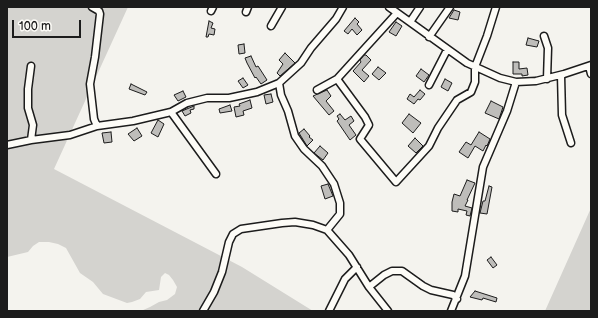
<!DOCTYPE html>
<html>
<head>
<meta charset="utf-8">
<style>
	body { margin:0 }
	#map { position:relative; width:598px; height:318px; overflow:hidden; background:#f4f3ee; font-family:"Balsamiq Sans",sans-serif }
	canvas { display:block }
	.frame { position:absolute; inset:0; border:8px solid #1c1c1c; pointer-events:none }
	.scale { position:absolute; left:12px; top:20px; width:69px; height:18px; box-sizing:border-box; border:2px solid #1c1c1c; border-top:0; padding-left:5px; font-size:12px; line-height:14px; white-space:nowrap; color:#1c1c1c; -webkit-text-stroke:3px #fdfcf7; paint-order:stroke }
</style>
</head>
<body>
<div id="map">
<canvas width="598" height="318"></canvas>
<div class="frame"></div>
<div class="scale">100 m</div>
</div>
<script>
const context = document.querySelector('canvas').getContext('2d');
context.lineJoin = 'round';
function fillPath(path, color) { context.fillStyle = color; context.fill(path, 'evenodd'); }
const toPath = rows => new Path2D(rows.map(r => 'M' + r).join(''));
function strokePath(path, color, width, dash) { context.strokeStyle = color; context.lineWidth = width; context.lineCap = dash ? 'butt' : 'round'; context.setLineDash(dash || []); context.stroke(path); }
const green = toPath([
	[7,7,128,7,54,169,242,267,313,311,141,311,150,307,159,302,167,300,175,294,177,287,173,280,169,275,165,273,161,277,159,290,146,292,140,299,132,302,127,303,103,294,93,282,80,273,66,248,58,244,49,242,39,242,33,246,28,252,7,257],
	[591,208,591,311,545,311]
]);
const building = toPath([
	[454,10,460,12,458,20,449,18,454,10],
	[355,18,359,22,357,24,362,30,357,35,352,29,348,34,344,31,355,18],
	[209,21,213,23,211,28,215,29,214,35,209,34,208,37,206,37,209,21],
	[396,22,402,26,396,36,389,32,396,22],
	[528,38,539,41,537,47,526,45,528,38],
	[244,44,245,53,239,54,238,45,244,44],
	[285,53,295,63,280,76,277,73,283,64,279,60,285,53],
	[364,55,366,55,371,60,362,70,369,76,364,82,353,71,361,62,360,60,364,55],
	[251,56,256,67,258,66,267,80,261,84,256,77,255,78,247,63,245,58,251,56],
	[513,62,519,62,519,69,527,68,528,75,522,76,522,74,513,74,513,62],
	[378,67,386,73,379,80,372,74,378,67],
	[421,69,429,75,424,82,416,76,421,69],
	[243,78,248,85,243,88,238,81,243,78],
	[445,79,452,83,448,91,441,87,445,79],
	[131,84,147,92,145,95,129,89,131,84],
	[327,90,331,96,326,101,334,111,329,115,313,96,327,90],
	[420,90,425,94,420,100,418,99,414,104,407,99,410,94,414,97,420,90],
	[183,91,186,97,178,101,174,95,183,91],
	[271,94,273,102,266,104,264,95,271,94],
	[250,100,252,108,243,111,244,115,236,117,234,107,240,106,239,104,250,100],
	[491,101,503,107,499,119,485,113,491,101],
	[230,105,232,111,220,113,219,109,230,105],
	[194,106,194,109,190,110,191,113,185,116,182,111,194,106],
	[340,114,345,120,351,116,354,121,349,125,356,135,350,140,337,121,339,119,337,116,340,114],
	[409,114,421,123,413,133,402,123,409,114],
	[158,120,164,124,158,137,151,133,158,120],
	[137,128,142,136,134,141,128,134,137,128],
	[304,129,310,136,309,137,313,140,307,146,299,133,304,129],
	[111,132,112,142,104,143,102,133,111,132],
	[479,132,490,139,487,146,486,145,483,151,475,146,468,158,459,152,466,142,471,145,479,132],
	[415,138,423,146,416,153,408,146,415,138],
	[320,146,328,153,323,160,314,153,320,146],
	[467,180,475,183,467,200,468,200,465,206,472,208,470,216,466,215,467,211,458,209,458,212,452,211,452,202,454,194,460,196,467,180],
	[328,184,333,196,325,199,321,186,328,184],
	[489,186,492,187,487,214,480,213,483,201,485,201,489,186],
	[491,257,497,265,493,268,487,260,491,257],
	[475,291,497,298,496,302,483,298,482,300,470,297,475,291]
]);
const minor = toPath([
	[92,7,99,11,100,14,95,57,90,84,94,119,97,126],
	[389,7,467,63,500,78,516,82,536,81,564,74,591,65],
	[211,11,213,7],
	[246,12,248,7],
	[410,22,420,7],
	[271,26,282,7],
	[544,36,548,48,547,79],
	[429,37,450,7],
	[31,66,28,89,28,108,33,125,31,140],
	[589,66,591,74],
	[561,75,562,115,571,143],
	[337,79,365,117,369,125,360,139,396,182,429,146,438,128,457,100,471,92,475,82,475,67,487,36,496,7],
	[279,83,281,95,288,111,295,136,304,149,322,166,334,184,340,203,340,214,327,230],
	[429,85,447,50],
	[317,90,337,79,397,13],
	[171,112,216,174],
	[7,145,31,140,70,135,97,126,133,121,171,112,187,103,207,98,229,98,257,92,279,83,301,63,311,48,336,19,343,7],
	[369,287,384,275,392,271,402,271,423,286,431,290,453,295,457,299],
	[203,311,214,292,222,272,229,242,233,234,241,229,282,223,295,222,313,225,327,230,349,255,369,287,388,311],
	[329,311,345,279,357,267],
	[451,311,465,276,483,167,507,111,516,82]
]);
fillPath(green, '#d4d3cf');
fillPath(building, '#bebdba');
strokePath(building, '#1c1c1c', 1);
strokePath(minor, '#1c1c1c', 9);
strokePath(minor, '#fdfcf7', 6);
</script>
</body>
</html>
